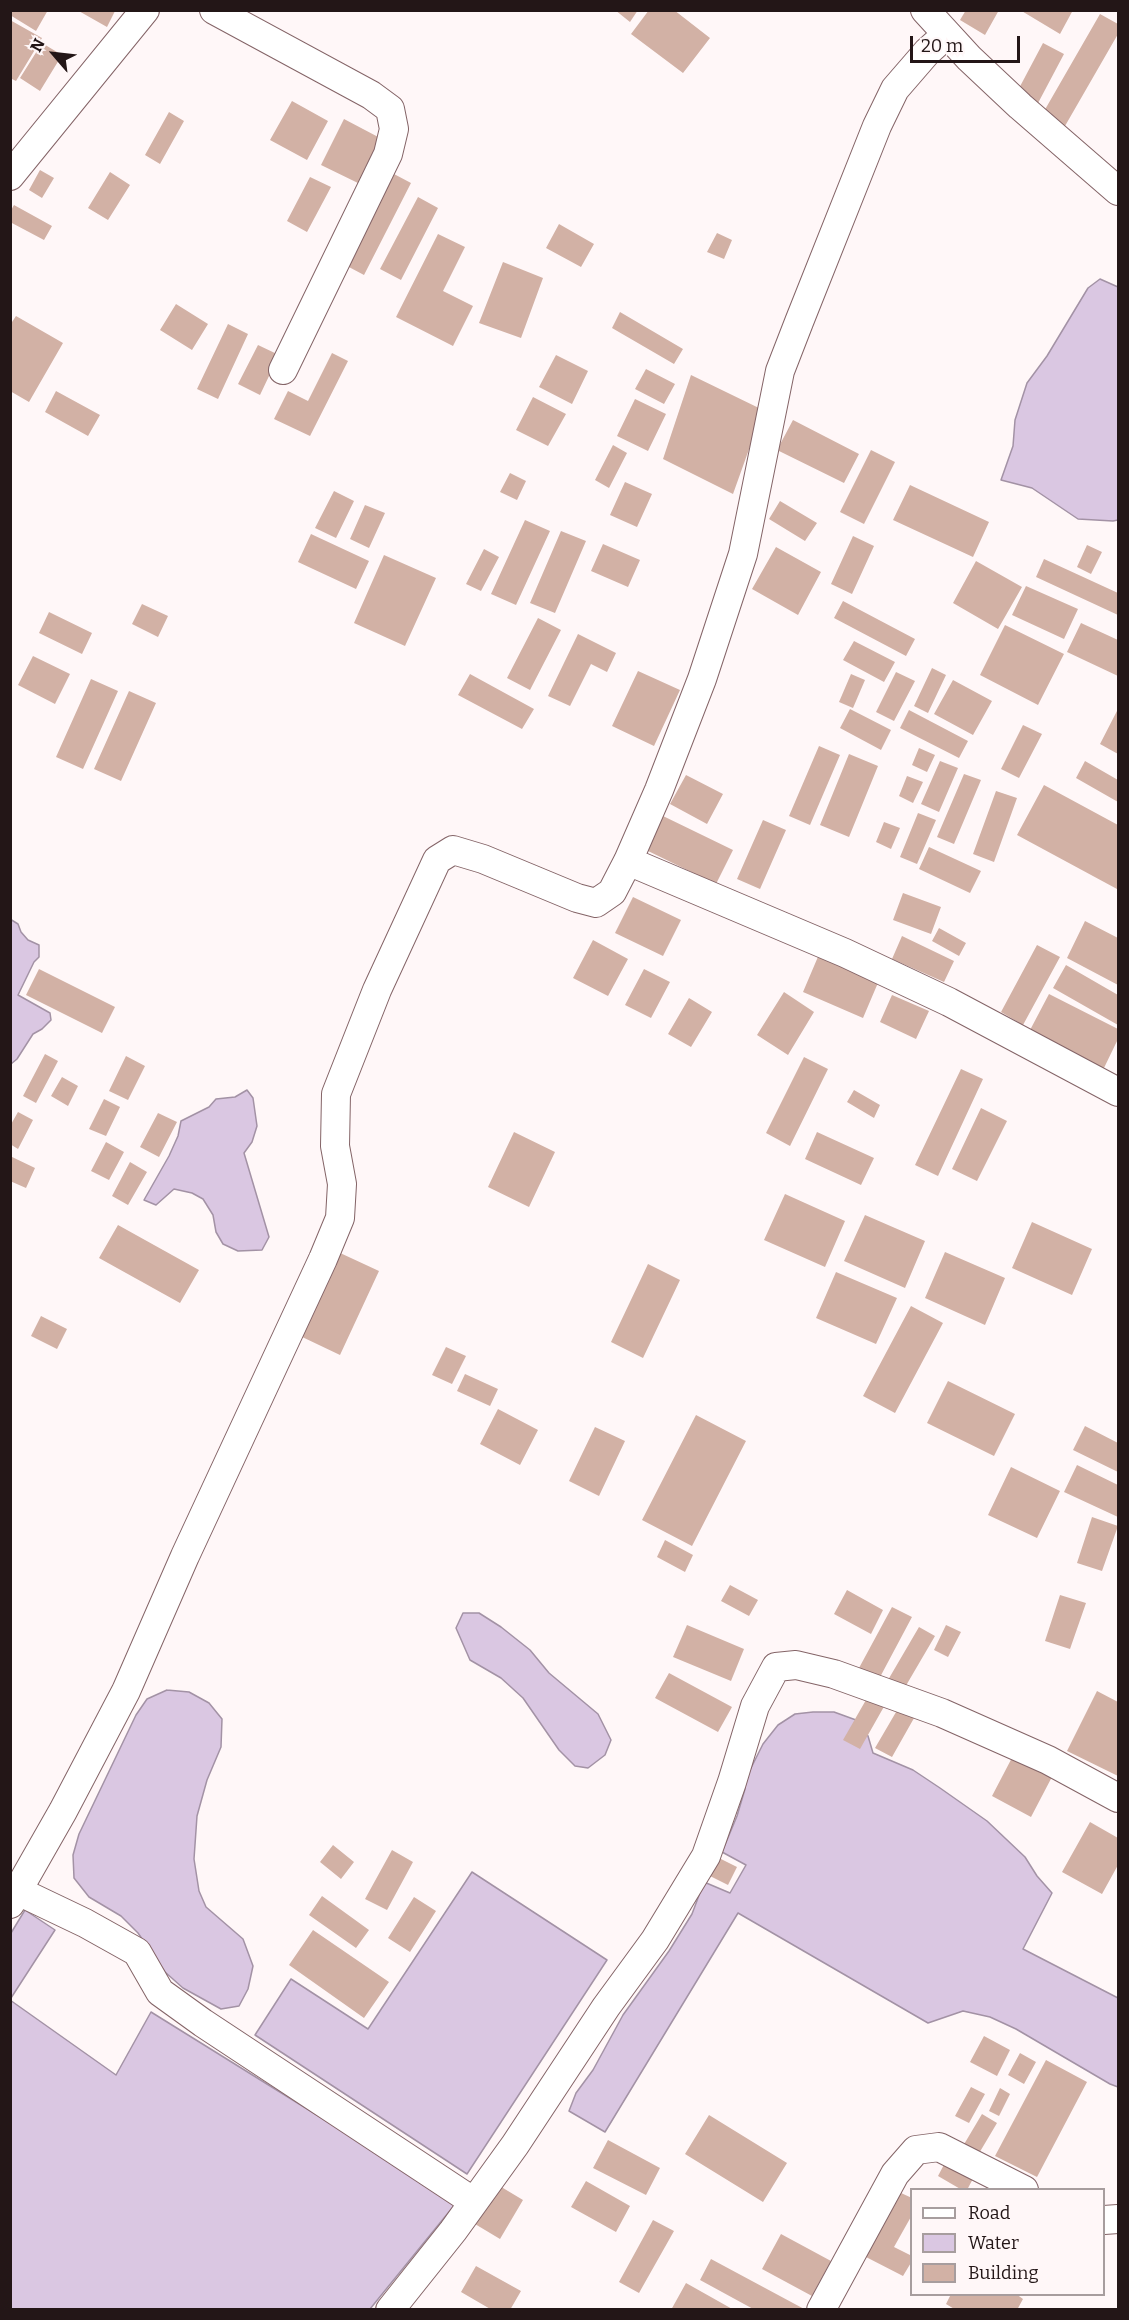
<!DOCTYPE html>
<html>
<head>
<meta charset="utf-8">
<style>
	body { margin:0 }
	#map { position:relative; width:1129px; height:2320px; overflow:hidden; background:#fff7f8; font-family:Bitter,serif }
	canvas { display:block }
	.frame { position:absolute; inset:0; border:12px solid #231617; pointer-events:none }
	.legend { position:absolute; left:910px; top:2188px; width:195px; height:108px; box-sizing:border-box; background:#fff7f8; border:2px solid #a79d9e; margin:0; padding:8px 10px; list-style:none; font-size:18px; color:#231617 }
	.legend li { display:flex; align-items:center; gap:12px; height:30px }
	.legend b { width:30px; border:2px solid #a79d9e }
	.north { position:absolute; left:24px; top:24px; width:60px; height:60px; -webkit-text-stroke:4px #fff7f8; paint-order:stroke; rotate:298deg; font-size:16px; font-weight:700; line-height:24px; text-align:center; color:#231617 }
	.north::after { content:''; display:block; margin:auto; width:21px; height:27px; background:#231617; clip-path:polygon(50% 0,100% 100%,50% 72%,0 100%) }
	.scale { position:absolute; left:910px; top:36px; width:110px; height:27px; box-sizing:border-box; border:3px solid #231617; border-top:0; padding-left:8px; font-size:18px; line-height:21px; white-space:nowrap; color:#231617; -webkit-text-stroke:4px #fff7f8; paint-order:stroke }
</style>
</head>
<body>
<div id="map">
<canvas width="1129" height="2320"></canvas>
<div class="frame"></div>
<ul class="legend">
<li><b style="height:8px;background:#fff"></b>Road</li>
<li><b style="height:16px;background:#dac7e2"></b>Water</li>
<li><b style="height:16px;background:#d2b1a5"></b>Building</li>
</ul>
<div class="north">N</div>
<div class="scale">20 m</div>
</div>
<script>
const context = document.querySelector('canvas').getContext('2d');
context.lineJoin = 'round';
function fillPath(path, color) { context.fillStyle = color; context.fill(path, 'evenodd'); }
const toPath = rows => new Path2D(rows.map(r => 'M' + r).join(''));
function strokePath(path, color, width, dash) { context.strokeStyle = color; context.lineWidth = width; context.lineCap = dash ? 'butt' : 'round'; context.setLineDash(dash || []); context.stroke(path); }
const water = toPath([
	[1100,279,1118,287,1118,520,1113,521,1078,519,1032,488,1001,480,1013,446,1015,420,1027,383,1047,356,1088,288,1100,279],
	[10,919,18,924,21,932,28,940,39,945,39,957,34,962,18,995,50,1013,51,1020,42,1029,33,1034,17,1059,11,1064,10,919],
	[247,1090,253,1098,257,1126,252,1142,244,1153,269,1237,262,1250,238,1251,223,1244,216,1232,213,1215,203,1199,192,1193,174,1189,156,1205,144,1200,169,1156,178,1136,181,1121,209,1107,216,1099,235,1097,247,1090],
	[463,1613,479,1613,501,1627,530,1650,549,1673,598,1714,611,1740,605,1755,588,1768,575,1766,559,1750,523,1698,501,1678,470,1660,456,1628,463,1613],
	[167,1690,189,1692,209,1703,222,1719,221,1747,207,1780,197,1816,194,1859,199,1891,206,1907,243,1939,253,1966,248,1989,239,2006,221,2009,183,1988,165,1972,138,1933,121,1916,89,1897,74,1878,73,1855,79,1834,136,1715,147,1699,167,1690],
	[813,1712,834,1712,856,1720,868,1736,873,1753,913,1770,940,1788,987,1821,1025,1857,1037,1876,1052,1893,1023,1949,1118,1998,1118,2087,1110,2084,1016,2029,990,2017,963,2011,928,2023,738,1913,605,2132,569,2111,576,2093,593,2070,623,2015,669,1951,692,1914,704,1882,730,1893,746,1865,722,1852,737,1816,745,1789,746,1778,763,1744,778,1725,795,1714,813,1712],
	[472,1872,607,1960,467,2174,255,2035,291,1979,368,2029,472,1872],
	[25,1910,55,1930,11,1998,11,1933,25,1910],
	[10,2000,116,2075,151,2012,457,2202,370,2309,11,2309,10,2000]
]);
const building = toPath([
	[10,10,48,10,36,31,10,15],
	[77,10,113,10,115,11,107,27],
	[615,10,638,10,630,22],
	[649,10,674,10,710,38,683,73,631,34],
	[966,10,999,10,985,35,960,20],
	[1020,10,1073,10,1060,34],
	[1100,14,1118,24,1118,34,1065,126,1043,113],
	[10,20,42,38,16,81,10,78],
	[42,43,62,55,40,91,20,78],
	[1043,43,1064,54,1037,105,1016,94],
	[292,101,328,121,307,160,270,140],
	[169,112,184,121,160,164,145,155],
	[344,119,382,139,360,184,321,165],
	[40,170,54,178,42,198,29,190],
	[110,172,130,185,108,220,88,208],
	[394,174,411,183,364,275,347,266],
	[310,177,331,187,307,232,287,221],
	[418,197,438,208,401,280,380,269],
	[14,205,52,226,44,240,10,222,10,212],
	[559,224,594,244,581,267,546,248],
	[717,233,732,240,724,259,707,252],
	[438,234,465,247,443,291,473,306,453,346,396,317],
	[503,262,543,278,521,338,479,323],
	[176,304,208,324,192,350,160,330],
	[620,312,683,349,674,364,612,328],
	[16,316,63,343,29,402,10,391,10,325],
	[228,324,248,334,218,399,197,389],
	[258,345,279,355,260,395,238,384],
	[332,353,348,361,310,436,274,419,288,391,308,401],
	[556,355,588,371,572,404,539,387],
	[646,369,675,384,664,404,635,389],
	[691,375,763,410,733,494,663,459],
	[56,391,100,415,88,436,45,412],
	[533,397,566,414,548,446,516,430],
	[635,399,666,414,648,451,617,436],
	[793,420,859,454,844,483,777,450],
	[613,445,627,453,609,488,595,480],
	[871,450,895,462,864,524,840,512],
	[510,473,526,481,517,500,500,492],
	[625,482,652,494,637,527,610,515],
	[910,485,989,522,973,557,893,520],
	[334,491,354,501,336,538,315,528],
	[780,501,817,523,805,541,769,519],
	[365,505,385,513,369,548,350,539],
	[525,520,550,531,516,605,491,594],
	[561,531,586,541,555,613,530,603],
	[311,534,369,561,356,589,298,562],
	[853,536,874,546,852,594,831,584],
	[603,544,640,560,628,587,591,571],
	[1087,545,1102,552,1091,574,1077,567],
	[776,547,821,572,798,615,752,589],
	[484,549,499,557,481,591,466,584],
	[384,555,436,578,405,646,354,623],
	[1044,559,1118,593,1118,615,1036,577],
	[976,561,1022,587,998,629,953,603],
	[1026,586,1078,609,1064,639,1012,615],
	[843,601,915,639,906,656,834,618],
	[142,604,168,616,158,637,132,624],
	[49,612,92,633,82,654,39,633],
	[538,618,561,630,530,690,507,678],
	[1081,623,1118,640,1118,676,1067,652],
	[1005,625,1064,654,1038,705,980,675],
	[578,634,616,653,607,672,591,664,570,706,548,696],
	[854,641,895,662,884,682,843,660],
	[33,656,70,674,55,704,18,685],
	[932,668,946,675,928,713,914,706],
	[638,671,680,690,654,746,612,726],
	[896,672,915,681,894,721,876,712],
	[470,674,534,709,522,729,458,695],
	[851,674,865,680,853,708,839,702],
	[91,679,118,691,83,769,56,757],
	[953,680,992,701,973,735,934,714],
	[129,691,156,703,121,781,94,769],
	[850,709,891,730,881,750,840,728],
	[1118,709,1118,754,1100,744],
	[909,710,968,741,959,758,900,728],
	[1023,725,1042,734,1019,778,1001,769],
	[819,746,840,755,810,825,789,816],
	[919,748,935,755,927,772,912,765],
	[849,754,878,766,849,837,820,825],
	[940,761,958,768,939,812,921,804],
	[1085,761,1118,780,1118,802,1076,778],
	[964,774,981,780,954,844,937,837],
	[686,775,723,794,707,824,670,804],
	[907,776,923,782,913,803,899,796],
	[1044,785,1118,825,1117,889,1017,835],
	[996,791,1017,798,994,862,973,854],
	[918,813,936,820,917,864,900,857],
	[663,816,733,850,716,884,646,850],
	[763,820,786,830,760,889,737,879],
	[884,822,900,828,891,849,876,842],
	[929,847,981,871,970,893,919,869],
	[903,893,941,907,931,934,893,920],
	[633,897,681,920,663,956,615,933],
	[1085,921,1118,938,1118,985,1067,958],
	[939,928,966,943,959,956,932,941],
	[902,936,954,961,944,982,892,959],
	[593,940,628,959,608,996,573,978],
	[823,945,883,971,863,1018,803,992],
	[1037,945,1060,957,1023,1025,1001,1012],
	[1066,965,1118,995,1118,1025,1053,988],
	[39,969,115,1007,102,1033,26,995],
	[644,969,670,982,651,1018,625,1005],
	[784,992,814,1012,788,1055,757,1035],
	[1049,994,1118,1029,1118,1039,1103,1070,1029,1032],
	[892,995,929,1011,916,1039,880,1022],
	[689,998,712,1012,691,1047,668,1034],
	[45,1054,58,1061,36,1103,23,1096],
	[126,1056,145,1066,128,1100,109,1091],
	[804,1057,828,1069,790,1146,766,1133],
	[961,1069,983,1079,938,1176,915,1165],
	[62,1077,78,1086,68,1106,51,1096],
	[854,1090,880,1105,874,1118,847,1102],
	[104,1099,120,1107,106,1136,89,1129],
	[981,1108,1007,1121,977,1181,952,1169],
	[18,1112,33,1120,18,1149,10,1144,10,1126],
	[158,1113,177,1122,159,1157,140,1147],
	[514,1132,555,1152,529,1207,488,1187],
	[817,1132,874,1158,861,1185,805,1159],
	[106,1142,124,1152,109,1180,91,1171],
	[10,1156,35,1168,26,1188,10,1181],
	[130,1162,147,1172,128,1205,112,1196],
	[785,1194,845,1221,825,1267,764,1240],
	[865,1215,925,1241,905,1288,844,1261],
	[1032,1222,1092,1249,1072,1295,1012,1268],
	[118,1225,199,1270,180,1303,99,1258],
	[338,1252,379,1271,340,1355,298,1335],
	[945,1252,1005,1278,985,1325,925,1298],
	[648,1264,680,1280,643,1358,611,1342],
	[836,1272,897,1298,876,1344,816,1318],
	[911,1306,943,1323,895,1413,863,1396],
	[41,1316,67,1329,57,1349,31,1336],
	[446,1347,466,1356,452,1384,432,1375],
	[465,1374,498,1389,490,1406,457,1391],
	[948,1381,1015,1414,994,1456,927,1423],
	[498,1409,538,1430,520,1465,480,1444],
	[696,1415,746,1441,692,1546,642,1520],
	[1085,1426,1118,1443,1118,1472,1073,1450],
	[595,1427,625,1441,599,1496,569,1481],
	[1077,1465,1118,1485,1118,1517,1064,1492],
	[1011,1467,1060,1491,1037,1538,988,1515],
	[1092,1517,1118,1526,1102,1571,1077,1563],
	[665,1540,693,1555,685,1572,657,1557],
	[730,1585,758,1600,749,1616,721,1601],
	[847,1590,883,1610,871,1634,834,1614],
	[1060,1595,1086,1603,1070,1649,1045,1641],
	[892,1607,912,1617,879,1679,859,1668],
	[687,1625,744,1649,731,1681,673,1657],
	[946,1625,961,1632,948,1657,934,1650],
	[919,1627,935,1636,904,1689,888,1680],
	[669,1673,732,1707,718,1732,655,1698],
	[874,1686,890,1696,860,1749,843,1740],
	[1097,1691,1118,1702,1118,1776,1067,1751],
	[906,1695,922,1704,892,1757,875,1748],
	[1015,1752,1054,1773,1031,1817,992,1796],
	[1090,1822,1118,1838,1118,1865,1102,1894,1062,1872],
	[333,1845,354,1862,341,1879,320,1862],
	[392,1850,413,1862,387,1910,365,1899],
	[715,1856,737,1867,728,1885,706,1874],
	[322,1896,369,1930,356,1948,309,1915],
	[414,1897,436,1911,410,1952,388,1938],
	[313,1930,389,1982,364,2018,289,1965],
	[984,2036,1010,2050,997,2076,970,2062],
	[1020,2053,1036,2062,1024,2084,1008,2075],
	[1046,2060,1087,2082,1037,2177,995,2156],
	[971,2087,985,2094,969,2123,955,2116],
	[1000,2088,1010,2094,999,2116,989,2111],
	[982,2114,997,2123,978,2155,963,2146],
	[709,2115,787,2163,763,2202,685,2154],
	[608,2140,660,2168,646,2195,593,2168],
	[948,2157,976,2173,967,2190,962,2190,938,2176],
	[586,2181,630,2206,616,2232,571,2207],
	[493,2182,523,2200,500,2239,470,2221],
	[901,2193,912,2198,912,2215,894,2247,912,2256,912,2261,903,2276,866,2257],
	[653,2220,674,2231,639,2293,619,2282],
	[781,2234,831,2261,812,2296,762,2269],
	[711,2259,806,2310,755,2310,700,2280],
	[476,2266,521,2291,510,2310,492,2310,461,2292],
	[686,2283,734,2310,671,2310],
	[951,2294,1016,2294,1023,2299,1017,2310,956,2310,946,2304]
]);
const street = toPath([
	[214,10,371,95,390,109,394,129,388,154,283,370],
	[925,10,969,58,1020,106,1118,191],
	[10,176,145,10],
	[628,861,845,953,949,1002,1118,1092],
	[18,1891,85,1923,137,1952,160,1992,203,2023,474,2202],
	[10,1904,63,1811,126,1691,185,1556,323,1259,340,1218,342,1184,335,1146,336,1094,377,990,437,860,453,850,483,859,577,898,596,903,612,892,628,861,659,790,702,679,743,554,780,371,799,322,877,126,895,89,927,52,947,34],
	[1104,2220,1118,2219],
	[390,2310,453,2231,515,2145,606,2007,655,1940,706,1856,732,1782,755,1706,776,1667,796,1665,834,1674,942,1713,1048,1760,1118,1798],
	[821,2310,895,2174,916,2150,939,2147,1024,2190]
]);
fillPath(water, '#dac7e2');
strokePath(water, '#a392a5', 1.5);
fillPath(building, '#d2b1a5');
strokePath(street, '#846467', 30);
strokePath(street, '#fff', 28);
</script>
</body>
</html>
